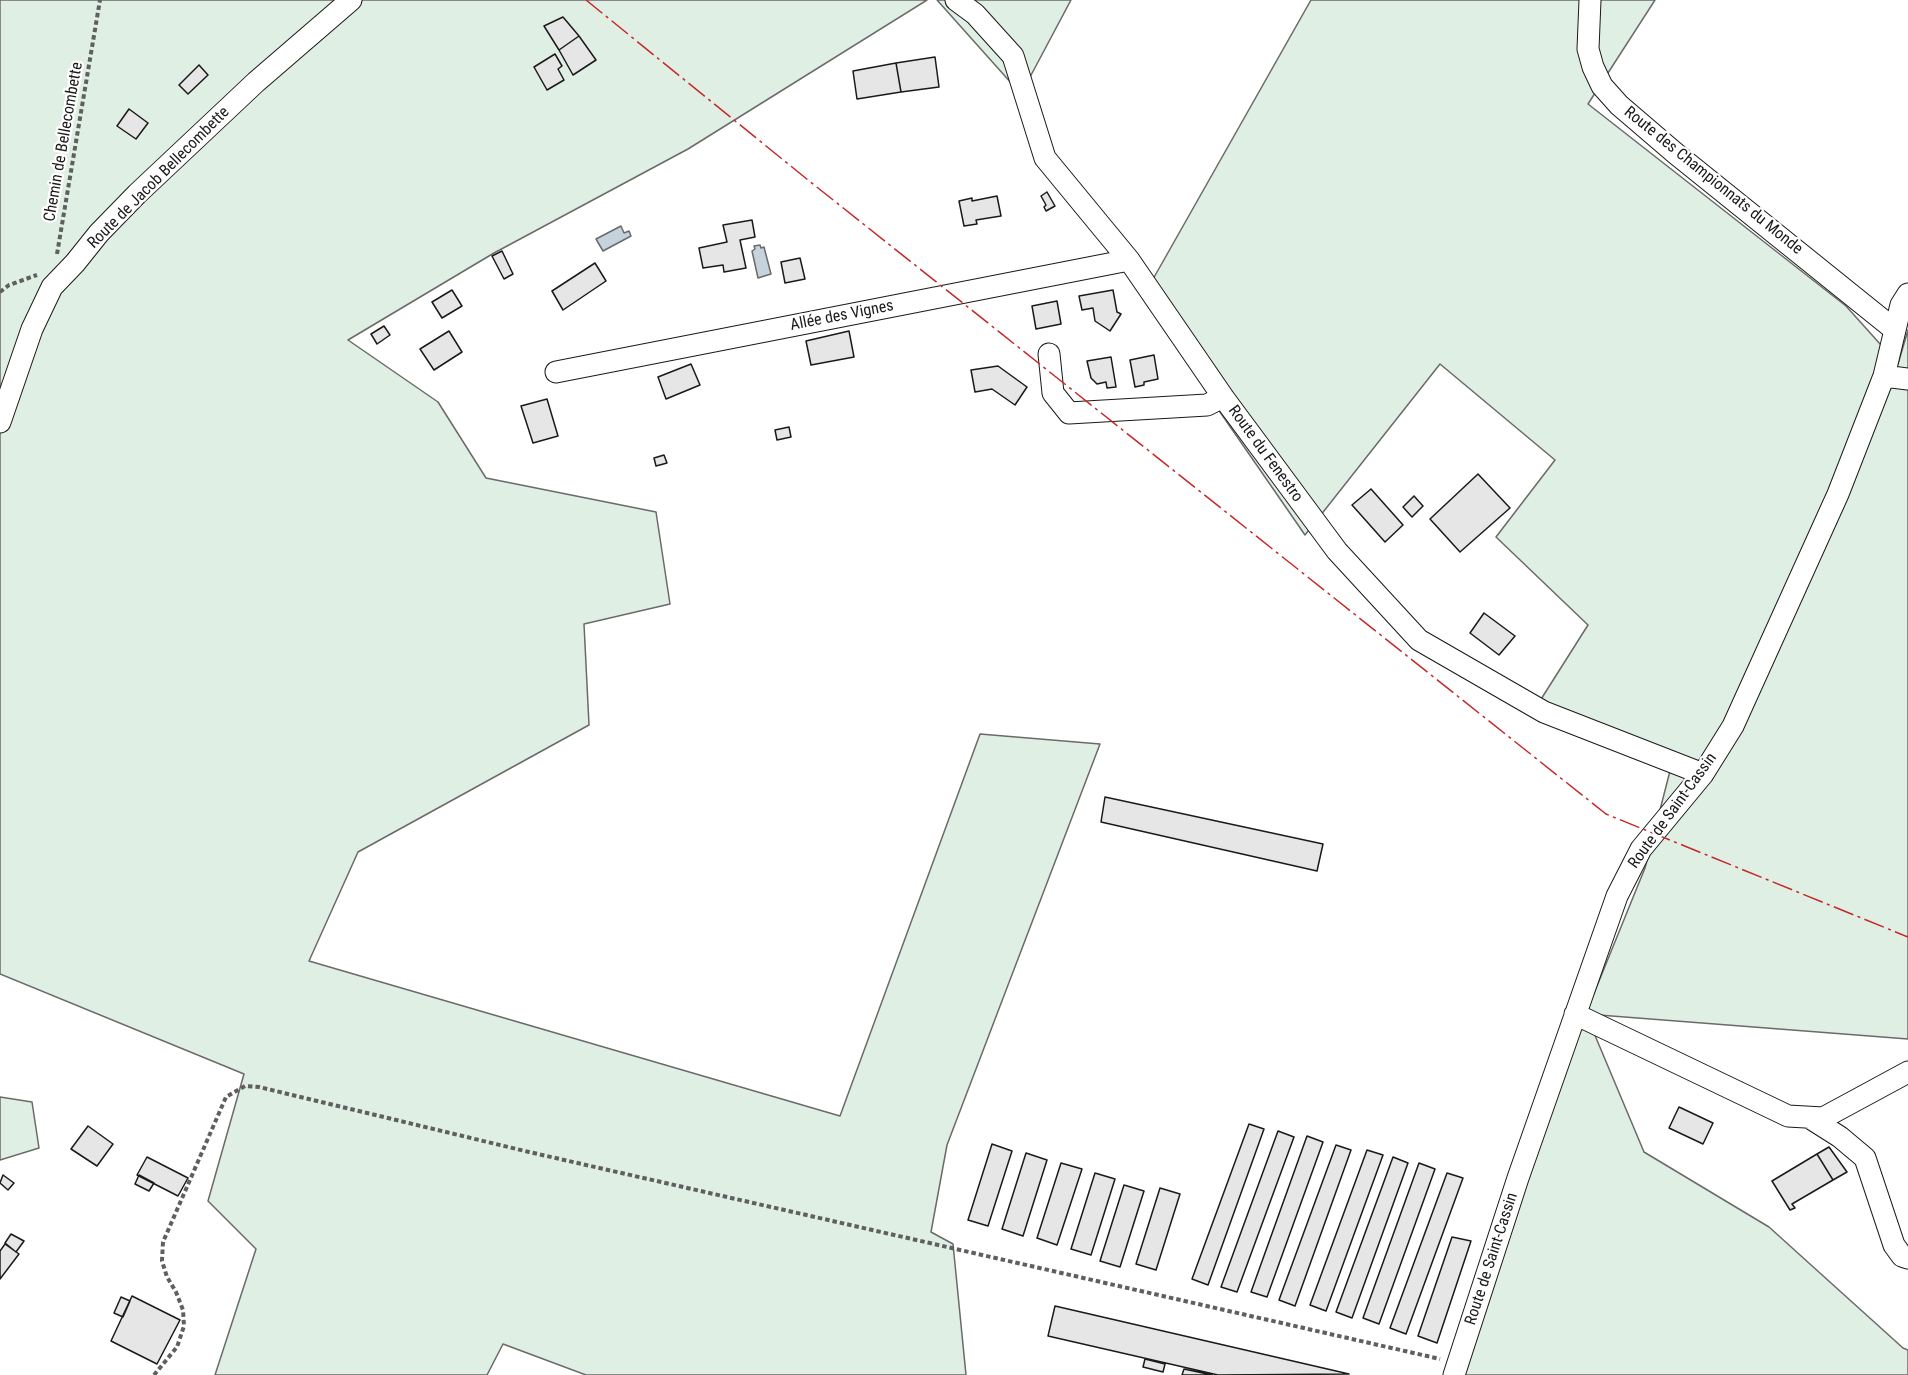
<!DOCTYPE html>
<html>
<head>
<meta charset="utf-8">
<style>
	body { margin:0 }
	canvas { display:block; background:#fff }
</style>
</head>
<body>
<canvas width="1908" height="1375"></canvas>
<script>
const context = document.querySelector('canvas').getContext('2d');
context.lineJoin = 'round';
function fillPath(path, color) { context.fillStyle = color; context.fill(path, 'evenodd'); }
const toPath = rows => new Path2D(rows.map(r => 'M' + r).join(''));
function strokePath(path, color, width, dash) { context.strokeStyle = color; context.lineWidth = width; context.lineCap = dash ? 'butt' : 'round'; context.setLineDash(dash || []); context.stroke(path); }
function write(font, color, halo, rows, align = 'center') {
  context.font = font + ' "Roboto Condensed",sans-serif'; context.lineWidth = 4.5; context.setLineDash([]); context.textBaseline = 'middle'; context.strokeStyle = halo; context.fillStyle = color; for (const [text, x, y, turn = 0] of rows) {
    context.save(); context.translate(x, y); context.rotate((+turn || 0) * Math.PI / 180); context.textAlign = isNaN(turn) ? turn : align; if (halo) context.strokeText(text, 0, 0); context.fillText(text, 0, 0); context.restore();
  }
}
const green = toPath([
	[0,0,927,0,688,149,494,253,348,340,438,402,486,478,656,512,670,604,584,624,589,725,358,852,309,961,840,1116,980,734,1100,744,947,1145,931,1232,953,1244,966,1375,586,1375,503,1344,487,1375,215,1375,256,1249,208,1201,244,1074,0,974,0,0],
	[937,0,1071,0,1021,94,937,0],
	[1311,0,1655,0,1588,104,1846,306,1898,364,1908,330,1908,1039,1586,1014,1644,1152,1769,1227,1903,1348,1908,1350,1908,1375,1455,1375,1586,1013,1645,868,1670,771,1531,715,1588,625,1496,537,1555,460,1440,364,1305,535,1220,412,1144,295,1311,0],
	[0,1097,32,1102,39,1148,0,1160,0,1097]
]);
const water = toPath([
	[621,226,624,233,629,231,631,236,603,251,596,239,621,226],
	[760,245,761,248,764,247,771,274,758,278,752,251,755,249,754,246,760,245]
]);
const building = toPath([
	[563,17,579,36,559,50,544,26,563,17],
	[579,36,596,60,573,75,559,50,579,36],
	[555,54,562,66,558,69,564,80,547,90,534,67,555,54],
	[935,57,939,87,901,92,896,63,935,57],
	[896,63,901,92,857,99,853,71,896,63],
	[199,65,208,75,188,94,179,85,199,65],
	[129,109,148,123,136,139,117,126,129,109],
	[1047,192,1055,206,1046,211,1044,207,1046,205,1041,196,1047,192],
	[997,196,1001,216,976,220,977,224,964,226,959,201,972,198,972,201,997,196],
	[752,220,755,237,740,240,746,268,724,272,723,265,703,268,699,248,727,242,723,225,752,220],
	[502,251,513,274,504,279,492,256,502,251],
	[800,258,805,279,785,283,781,262,800,258],
	[595,263,606,281,563,310,552,291,595,263],
	[452,290,462,306,442,318,432,302,452,290],
	[1113,290,1117,312,1121,314,1110,331,1095,321,1093,308,1082,310,1079,296,1113,290],
	[1057,301,1061,324,1036,329,1032,306,1057,301],
	[384,326,390,335,377,344,371,334,384,326],
	[449,331,462,352,434,370,420,349,449,331],
	[849,331,854,357,811,365,806,341,849,331],
	[1154,355,1158,379,1144,382,1144,385,1135,387,1130,360,1154,355],
	[1111,357,1116,387,1107,388,1106,382,1097,384,1091,378,1087,361,1111,357],
	[691,364,700,385,666,399,658,377,691,364],
	[998,366,1027,387,1015,405,992,389,975,392,971,370,998,366],
	[547,399,558,436,533,443,521,406,547,399],
	[789,427,791,437,777,440,775,430,789,427],
	[664,455,667,463,656,466,654,458,664,455],
	[1478,474,1510,508,1460,552,1430,519,1478,474],
	[1371,489,1403,525,1385,542,1352,505,1371,489],
	[1414,496,1423,506,1412,517,1403,507,1414,496],
	[1484,613,1515,636,1499,655,1470,633,1484,613],
	[1105,797,1323,844,1317,871,1101,822,1105,797],
	[1679,1107,1713,1123,1703,1144,1669,1128,1679,1107],
	[1249,1124,1264,1129,1208,1285,1192,1279,1249,1124],
	[88,1126,113,1144,97,1166,71,1149,88,1126],
	[1278,1131,1294,1137,1237,1292,1221,1287,1278,1131],
	[1307,1136,1323,1142,1267,1297,1251,1292,1307,1136],
	[992,1144,1012,1151,988,1226,968,1220,992,1144],
	[1336,1145,1351,1150,1295,1306,1279,1300,1336,1145],
	[1829,1147,1847,1172,1833,1180,1817,1154,1829,1147],
	[1367,1150,1383,1155,1326,1311,1310,1305,1367,1150],
	[1026,1153,1047,1160,1023,1236,1002,1229,1026,1153],
	[1817,1154,1833,1180,1792,1204,1795,1208,1790,1210,1772,1181,1817,1154],
	[147,1157,188,1178,178,1196,137,1175,147,1157],
	[1393,1157,1408,1163,1352,1318,1336,1312,1393,1157],
	[1061,1163,1082,1169,1057,1245,1037,1238,1061,1163],
	[1419,1163,1435,1169,1379,1324,1363,1318,1419,1163],
	[1095,1173,1115,1179,1091,1255,1071,1249,1095,1173],
	[1447,1173,1463,1178,1406,1334,1390,1328,1447,1173],
	[3,1175,14,1183,8,1190,0,1183,3,1175],
	[139,1175,154,1183,149,1191,135,1184,139,1175],
	[1124,1185,1144,1191,1120,1267,1100,1261,1124,1185],
	[1160,1188,1180,1194,1156,1270,1136,1264,1160,1188],
	[11,1234,24,1241,16,1252,5,1243,11,1234],
	[1452,1237,1471,1241,1437,1343,1418,1336,1452,1237],
	[5,1244,19,1254,0,1279,0,1251,5,1244],
	[132,1296,180,1320,157,1364,111,1341,132,1296],
	[121,1297,130,1301,123,1317,114,1313,121,1297],
	[1055,1306,1349,1374,1218,1375,1048,1336,1055,1306],
	[1145,1359,1165,1364,1163,1372,1143,1367,1145,1359],
	[1184,1369,1212,1375,1182,1375,1184,1369]
]);
const path = toPath([
	[57,254,100,0],
	[0,292,9,285,37,275],
	[154,1375,177,1347,184,1326,183,1310,176,1292,167,1277,162,1261,163,1242,226,1097,245,1086,259,1087,529,1152,1440,1359]
]);
const minor = toPath([
	[956,0,975,14,1013,56,1045,158,1129,260,1223,397,1337,551,1419,640,1544,712,1703,774],
	[1590,0,1588,49,1593,67,1602,86,1619,105,1675,153,1895,330],
	[1049,354,1053,393,1069,413,1207,405,1223,397],
	[556,372,1129,260],
	[1884,376,1908,379],
	[0,422,32,329,52,287,75,263,99,233,137,194,256,82,351,0],
	[1575,1014,1788,1116,1823,1118,1908,1072],
	[1810,1118,1840,1137,1865,1158,1894,1245,1902,1256,1908,1258],
	[1454,1375,1518,1178,1617,896,1641,849,1703,774,1733,726,1838,494,1884,376,1901,305,1908,294]
]);
const power = toPath([
	[586,0,808,180,1606,814,1908,937]
]);
const streetNames = [
	["Chemin de Bellecombette",64,142,-80],
	["Route de Jacob Bellecombette",159,178,-45],
	["Route des Championnats du Monde",1713,181,39],
	["Allée des Vignes",842,316,-11],
	["Route du Fenestro",1265,454,54],
	["Route de Saint-Cassin",1673,811,-54],
	["Route de Saint-Cassin",1492,1259,-72]
];
fillPath(green, '#e0efe3');
strokePath(green, '#6a6a6a', 1.5);
fillPath(water, '#c6d2dc');
strokePath(water, '#6a6a6a', 1.5);
fillPath(building, '#e6e6e6');
strokePath(building, '#1a1a1a', 1.5);
strokePath(minor, '#1a1a1a', 23);
strokePath(path, '#5f5f5f', 4, [4.5, 3]);
strokePath(minor, '#fff', 21);
strokePath(power, '#c62828', 1.5, [21, 4.5, 3, 4.5]);
write('16px', '#1a1a1a', '#fff', streetNames);
</script>
</body>
</html>
